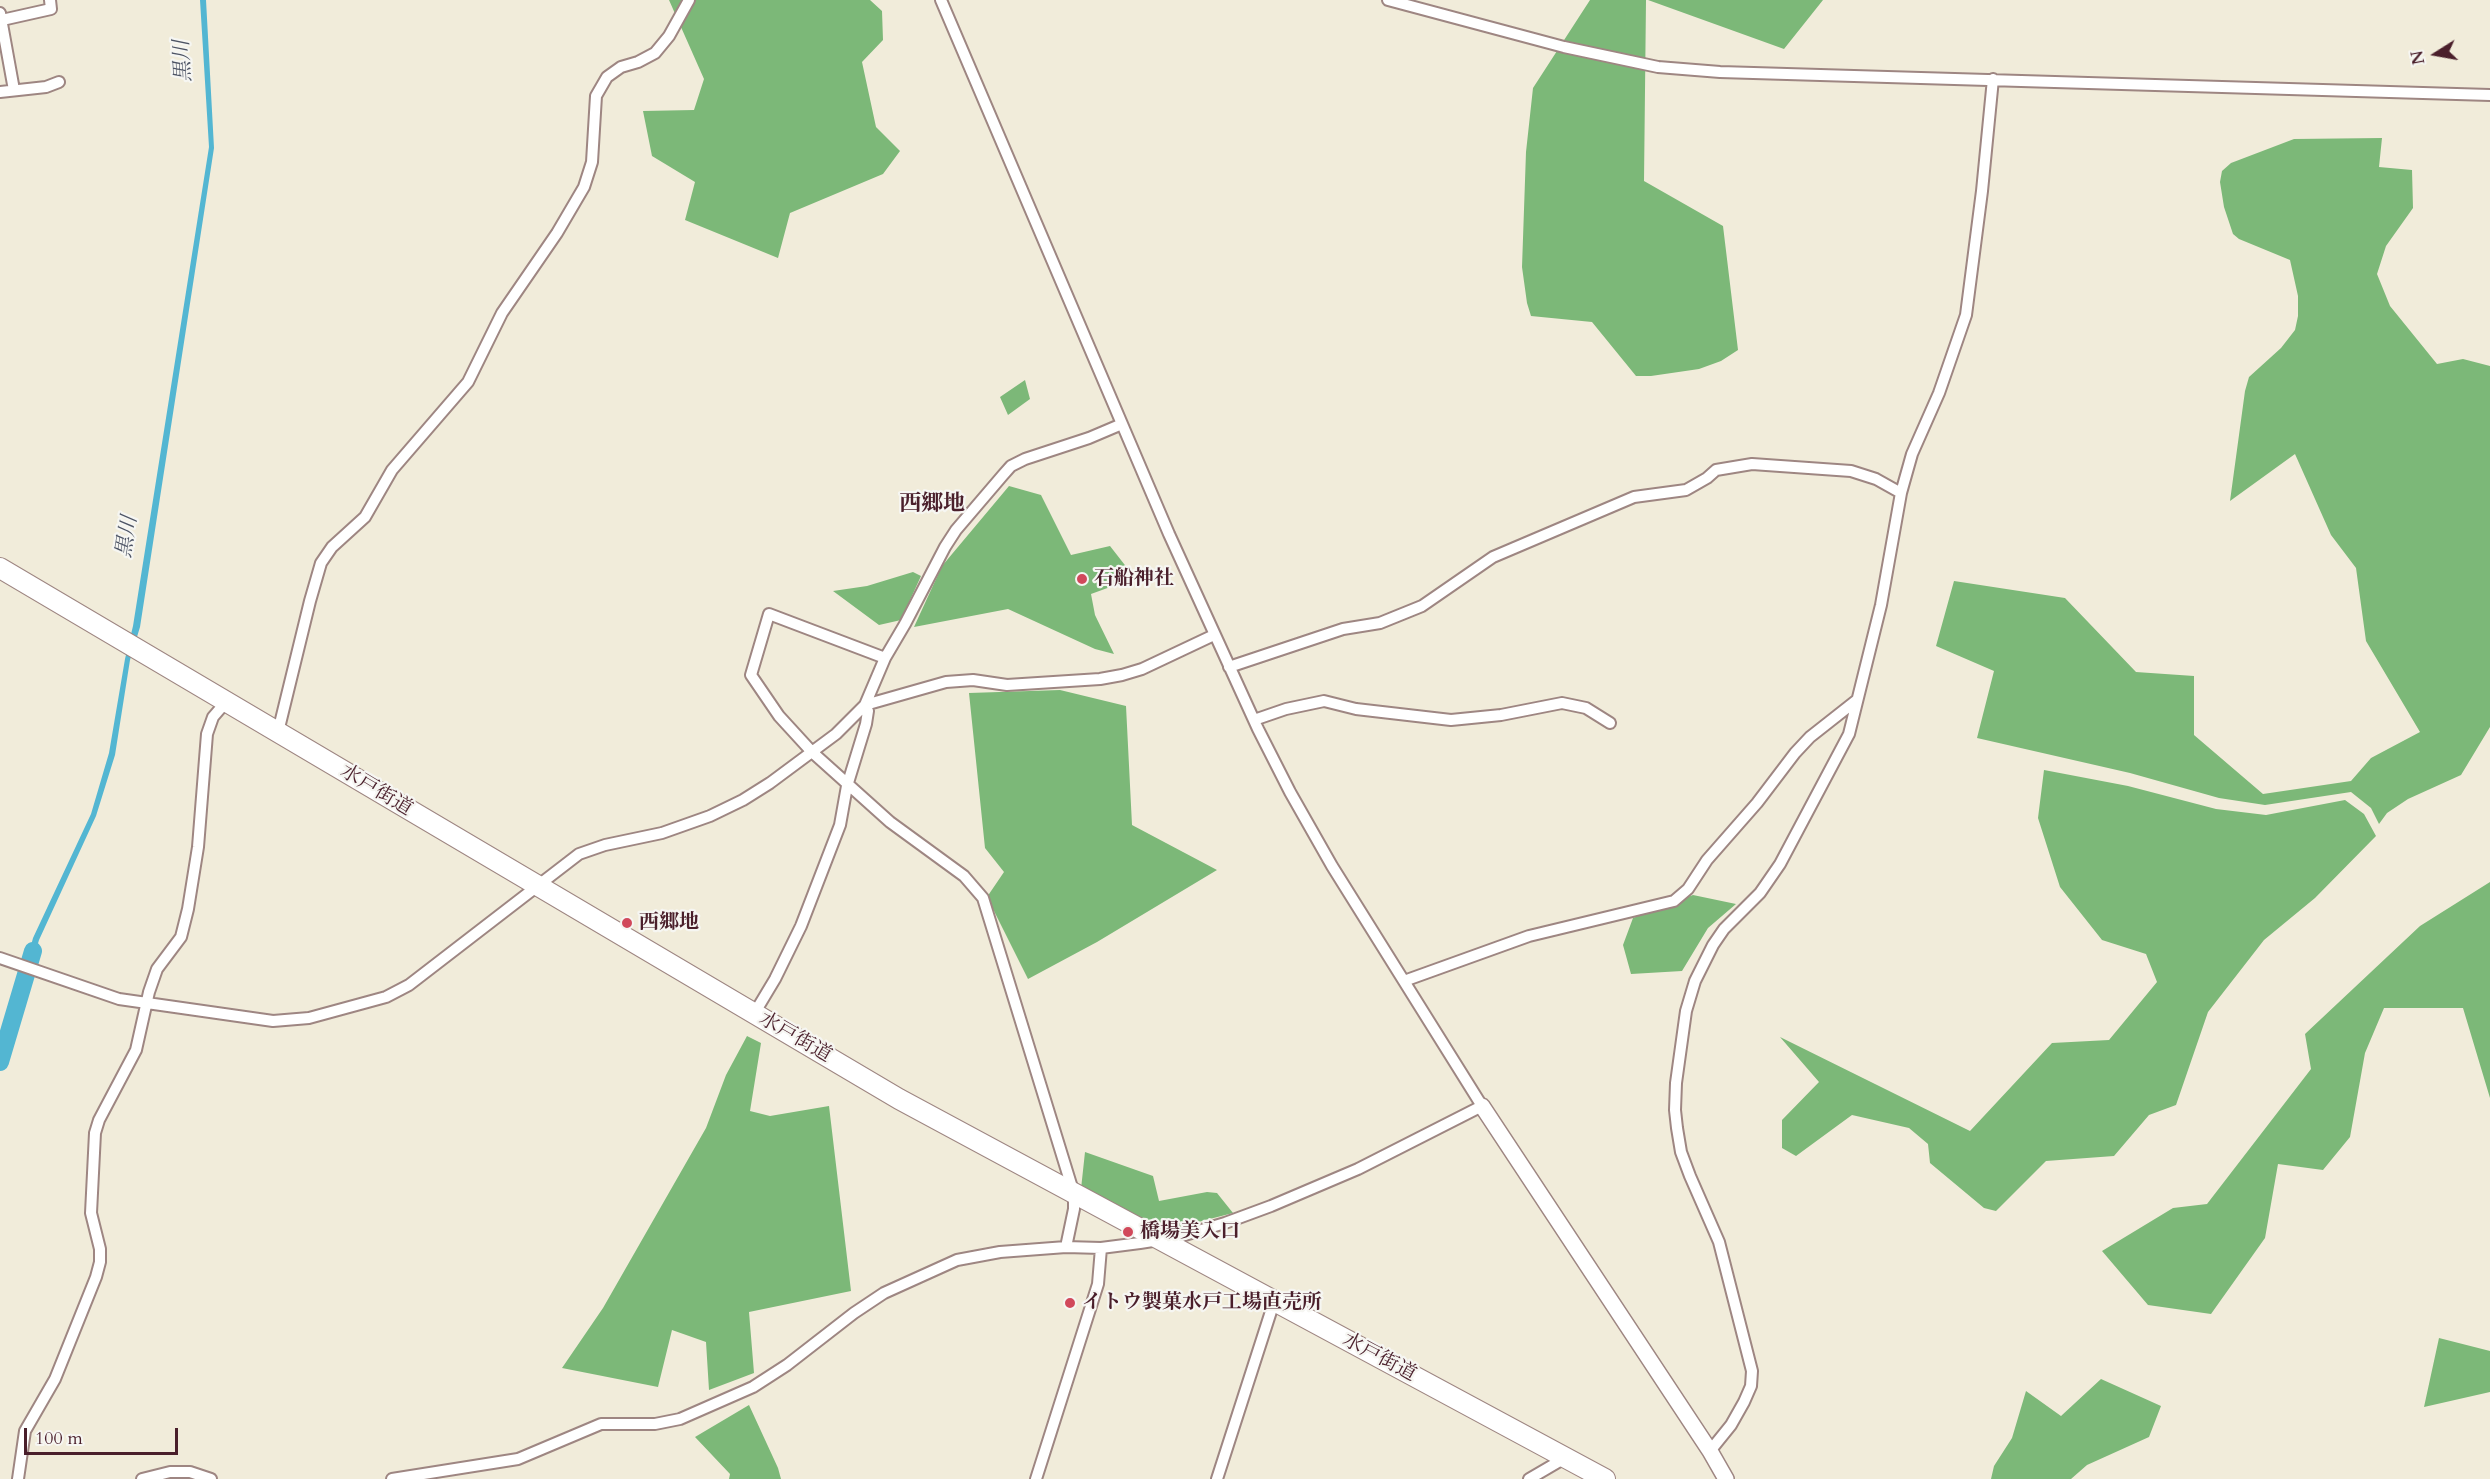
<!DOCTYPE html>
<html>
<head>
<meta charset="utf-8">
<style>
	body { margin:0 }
	#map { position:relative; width:2490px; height:1479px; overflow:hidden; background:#f1ecda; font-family:Cardo,serif }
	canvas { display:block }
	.north { position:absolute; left:2406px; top:24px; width:60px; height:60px; -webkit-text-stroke:4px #f6f6f2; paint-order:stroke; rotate:259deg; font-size:16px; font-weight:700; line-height:24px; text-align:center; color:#4a1f2b }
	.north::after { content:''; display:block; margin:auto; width:21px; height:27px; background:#4a1f2b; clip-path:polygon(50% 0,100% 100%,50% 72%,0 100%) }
	.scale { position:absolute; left:24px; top:1428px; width:154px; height:27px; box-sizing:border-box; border:3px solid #4a1f2b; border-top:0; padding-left:8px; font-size:18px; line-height:21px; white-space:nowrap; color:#4a1f2b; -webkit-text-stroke:4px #f6f6f2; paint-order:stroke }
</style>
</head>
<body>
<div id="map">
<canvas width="2490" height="1479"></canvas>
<div class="north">N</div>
<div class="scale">100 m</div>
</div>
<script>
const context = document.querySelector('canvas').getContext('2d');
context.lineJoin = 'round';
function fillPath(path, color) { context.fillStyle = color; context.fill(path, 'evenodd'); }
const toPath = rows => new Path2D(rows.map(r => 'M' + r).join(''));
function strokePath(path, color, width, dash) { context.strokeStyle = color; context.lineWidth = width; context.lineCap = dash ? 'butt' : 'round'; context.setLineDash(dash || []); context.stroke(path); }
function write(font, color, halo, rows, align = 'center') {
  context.font = font + ' Cardo,"Noto Serif JP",serif'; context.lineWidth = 4.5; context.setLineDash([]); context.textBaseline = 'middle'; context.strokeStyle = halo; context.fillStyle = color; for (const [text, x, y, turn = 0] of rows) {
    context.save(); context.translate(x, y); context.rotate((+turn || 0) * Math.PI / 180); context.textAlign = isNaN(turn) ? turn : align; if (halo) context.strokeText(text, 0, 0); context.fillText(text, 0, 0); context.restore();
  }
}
const forest = toPath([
	[669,0,870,0,882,11,883,40,862,62,876,127,900,151,883,174,790,213,778,258,685,220,695,182,652,156,643,111,694,110,704,79],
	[1590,0,1646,0,1644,181,1723,226,1738,350,1721,361,1699,369,1651,376,1636,376,1592,322,1531,316,1527,303,1522,267,1526,152,1533,88],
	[1648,0,1823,0,1784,49],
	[2382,138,2379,167,2412,170,2413,208,2386,246,2377,274,2390,306,2437,364,2463,359,2490,366,2490,727,2461,775,2408,799,2387,813,2379,824,2371,808,2351,792,2265,805,2219,798,2130,773,1977,738,1994,671,1936,646,1954,581,2065,598,2136,672,2194,676,2194,735,2263,794,2351,781,2371,758,2420,732,2366,641,2356,568,2331,535,2295,454,2230,501,2245,391,2249,377,2281,348,2295,330,2298,316,2298,296,2290,260,2239,239,2233,234,2224,207,2220,182,2222,171,2231,163,2294,139],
	[1025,380,1030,399,1008,415,1000,397],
	[1009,486,1041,495,1071,555,1110,546,1135,578,1091,594,1095,615,1114,654,1095,649,1008,609,914,627,942,566],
	[913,572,921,576,901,620,879,625,833,591,867,586],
	[1060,690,1126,706,1132,825,1217,870,1097,942,1028,979,987,897,1004,872,985,848,969,693],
	[2044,770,2128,786,2216,809,2266,815,2345,800,2364,814,2376,836,2315,898,2264,940,2208,1012,2176,1105,2149,1115,2114,1156,2046,1161,1996,1211,1984,1208,1930,1163,1928,1144,1909,1128,1852,1115,1796,1156,1782,1148,1782,1120,1819,1082,1780,1037,1970,1131,2052,1043,2109,1040,2157,982,2146,954,2102,940,2060,887,2038,818],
	[2490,882,2490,1098,2463,1008,2384,1008,2365,1053,2350,1137,2323,1170,2278,1164,2265,1238,2211,1314,2148,1305,2102,1251,2173,1208,2207,1204,2311,1069,2305,1034,2420,926],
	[1693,895,1736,904,1708,928,1682,971,1631,974,1623,945,1633,918],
	[747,1036,761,1043,750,1111,770,1116,829,1106,851,1291,749,1312,754,1373,709,1390,706,1342,672,1330,658,1387,562,1368,603,1308,706,1128,726,1075],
	[1085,1152,1153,1176,1159,1201,1207,1192,1217,1193,1233,1213,1167,1230,1081,1189],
	[2439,1338,2490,1351,2490,1392,2424,1407],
	[2101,1379,2161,1406,2149,1437,2087,1465,2071,1479,1991,1479,1994,1466,2012,1438,2026,1391,2061,1416],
	[749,1405,778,1468,781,1479,729,1479,730,1474,695,1437]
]);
const water = toPath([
	[200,0,206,0,214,148,140,627,130,660,115,755,96,816,39,940,29,974,24,972,33,938,91,814,109,753,125,659,133,626,209,147]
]);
const river = toPath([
	[0,1062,33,951]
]);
const street = toPath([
	[1388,0,1564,47,1658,67,1720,72,2490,95],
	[0,13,14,90],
	[2,20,51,9,50,0],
	[0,92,46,87,59,82],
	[885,658,769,614,751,675,779,716,812,752,890,822,964,876,983,898,1074,1194,1074,1209,1066,1247],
	[1229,667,1343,629,1380,623,1422,606,1493,557,1634,497,1686,490,1707,478,1716,470,1752,464,1851,471,1876,479,1901,493],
	[1254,720,1286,709,1324,701,1356,709,1451,720,1501,715,1562,703,1586,708,1610,723],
	[278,732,310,601,321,563,332,547,365,517,392,470,468,382,502,313,557,233,584,187,592,162,596,96,607,77,621,67,638,62,655,53,669,36,689,0],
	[0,958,119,999,273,1021,309,1018,386,997,409,985,579,854,605,845,662,833,710,816,743,800,770,783,836,734,865,705,885,658,905,624,945,547,956,530,1003,475,1011,466,1025,459,1089,438,1122,424],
	[1404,981,1529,936,1674,901,1688,889,1707,860,1757,803,1795,753,1810,737,1857,700],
	[754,1014,775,979,801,926,840,825,847,786,866,724,868,711,865,705,946,682,973,680,1007,685,1100,679,1122,675,1142,669,1214,635],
	[1710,1451,1731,1425,1744,1402,1751,1386,1752,1371,1719,1242,1690,1176,1681,1152,1677,1128,1675,1110,1676,1083,1686,1011,1695,981,1713,945,1724,929,1760,893,1780,864,1849,734,1881,605,1901,493,1912,454,1939,393,1966,315,1982,191,1993,79],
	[18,1479,25,1431,55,1379,96,1277,100,1262,100,1249,91,1213,95,1133,99,1120,136,1050,149,992,157,969,181,937,188,909,198,847,207,734,213,717,226,702],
	[142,1479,170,1472,190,1472,211,1479],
	[392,1479,518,1459,601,1424,655,1424,680,1419,753,1387,787,1365,854,1313,884,1293,957,1260,1000,1252,1066,1247,1101,1248,1140,1243,1178,1237,1225,1223,1271,1206,1358,1169,1482,1106,1332,866,1290,792,1258,729,1169,534,941,0],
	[1036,1479,1098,1284,1101,1248],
	[1217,1479,1274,1302],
	[1529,1479,1565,1458]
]);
const secondary = toPath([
	[1482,1106,1710,1451,1726,1479]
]);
const highway = toPath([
	[0,568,899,1099,1605,1479]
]);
const markers = [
	[1082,579,6,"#d1495b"],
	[627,923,6,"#d1495b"],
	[1128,1232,6,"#d1495b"],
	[1070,1303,6,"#d1495b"]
];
const poiNames = [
	["石船神社",1094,579],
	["西郷地",639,923],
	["橋場美入口",1140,1232],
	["イトウ製菓水戸工場直売所",1082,1303]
];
const streetNames = [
	["水戸街道",376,791,31],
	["水戸街道",795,1038,30],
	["水戸街道",1379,1358,28]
];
const waterNames = [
	["黒川",184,61,-93],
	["黒川",128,537,-81]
];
const quarterNames = [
	["西郷地",932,505]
];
fillPath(forest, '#7cb878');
fillPath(water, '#53b6d2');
strokePath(river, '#53b6d2', 18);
strokePath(street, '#9e8682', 14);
strokePath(secondary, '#9e8682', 18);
strokePath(highway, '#9e8682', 22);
strokePath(street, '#fff', 10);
strokePath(secondary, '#fff', 15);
strokePath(highway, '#fff', 20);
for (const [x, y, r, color] of markers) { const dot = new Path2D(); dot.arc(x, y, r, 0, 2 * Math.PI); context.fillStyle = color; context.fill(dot); strokePath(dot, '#f6f6f2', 2); }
write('bold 20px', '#4a1f2b', '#f6f6f2', poiNames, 'left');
write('20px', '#4a1f2b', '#f6f6f2', streetNames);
write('italic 21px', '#4d5465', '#f6f6f2', waterNames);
write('bold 22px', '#4a1f2b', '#f6f6f2', quarterNames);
</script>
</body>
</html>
